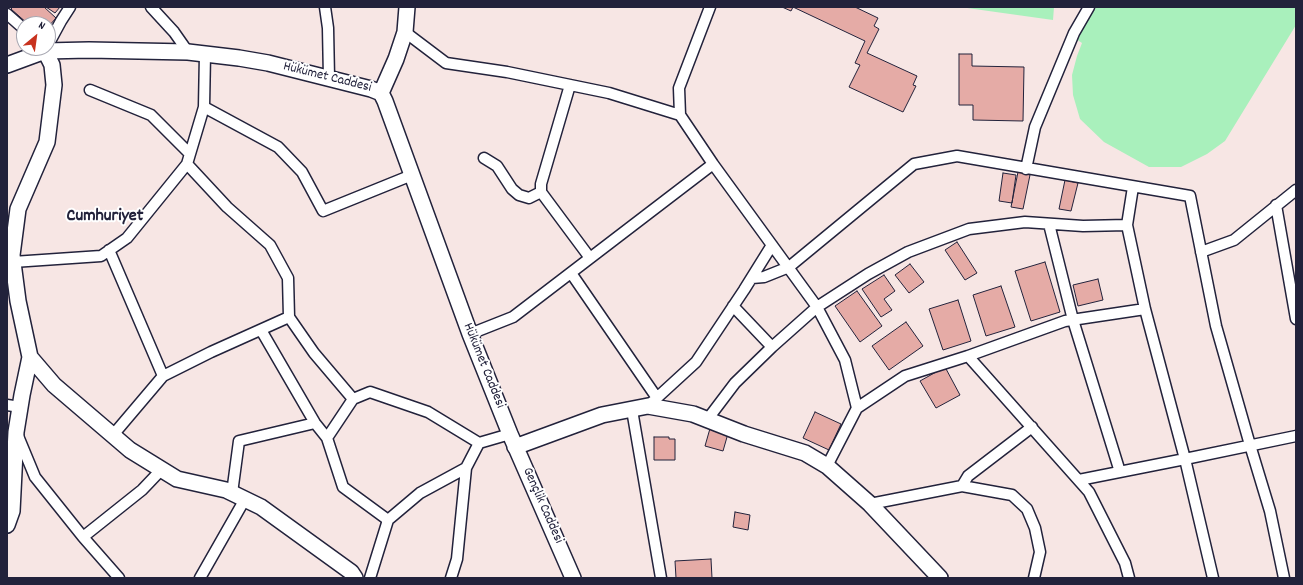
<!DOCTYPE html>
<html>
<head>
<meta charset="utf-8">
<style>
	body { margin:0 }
	#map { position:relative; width:1303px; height:585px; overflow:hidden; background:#f7e6e4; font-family:Dekko,sans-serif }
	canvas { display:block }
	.frame { position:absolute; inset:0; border:8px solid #22223b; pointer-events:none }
	.north { position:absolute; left:16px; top:16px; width:40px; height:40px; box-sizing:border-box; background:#fff; border:1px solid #a7a7b1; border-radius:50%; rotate:29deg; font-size:11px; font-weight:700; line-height:16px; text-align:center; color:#22223b }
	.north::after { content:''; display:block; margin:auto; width:14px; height:18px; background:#c8321e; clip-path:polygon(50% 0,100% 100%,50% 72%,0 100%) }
</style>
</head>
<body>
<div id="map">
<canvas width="1303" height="585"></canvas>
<div class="frame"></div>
<div class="north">N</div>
</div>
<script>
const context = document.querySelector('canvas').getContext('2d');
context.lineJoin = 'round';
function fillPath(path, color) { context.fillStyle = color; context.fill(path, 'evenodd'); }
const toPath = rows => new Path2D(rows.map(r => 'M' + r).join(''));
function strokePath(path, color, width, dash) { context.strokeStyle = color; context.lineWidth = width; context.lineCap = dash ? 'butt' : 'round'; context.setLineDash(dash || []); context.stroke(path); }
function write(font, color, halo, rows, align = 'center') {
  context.font = font + ' Dekko,sans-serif'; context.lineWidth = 4; context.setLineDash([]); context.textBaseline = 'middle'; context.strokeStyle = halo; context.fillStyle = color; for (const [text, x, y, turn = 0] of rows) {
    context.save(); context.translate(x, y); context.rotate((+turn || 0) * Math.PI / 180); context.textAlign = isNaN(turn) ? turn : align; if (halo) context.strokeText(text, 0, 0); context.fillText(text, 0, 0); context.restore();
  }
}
const green = toPath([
	[960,7,1054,7,1053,20],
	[1096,7,1296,7,1296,25,1225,141,1207,154,1181,167,1149,167,1104,142,1080,119,1073,95,1072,75,1077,56,1082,43,1076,39]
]);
const building = toPath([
	[13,7,44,7,56,18,48,27,48,24,28,24,11,9,13,7],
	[46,7,60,7,55,13,46,7],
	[782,7,855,7,878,18,874,26,879,29,867,53,917,76,913,85,916,86,903,112,849,87,860,65,855,63,865,41,793,7,791,11,782,7],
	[959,54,972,54,972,66,1024,67,1023,121,973,120,973,105,959,105,959,54],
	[1018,172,1030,175,1023,209,1011,207,1018,172],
	[1003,173,1016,175,1012,203,999,201,1003,173],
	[1065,180,1078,183,1071,211,1059,209,1065,180],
	[957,242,977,273,965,280,945,250,957,242],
	[1045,262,1060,312,1031,321,1015,271,1045,262],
	[910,264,924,282,909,293,895,275,910,264],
	[884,275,895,291,884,299,892,310,881,317,862,289,884,275],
	[1098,279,1103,300,1078,306,1073,285,1098,279],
	[1001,286,1015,327,986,336,973,295,1001,286],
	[857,291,882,326,860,342,835,306,857,291],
	[958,300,971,341,943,350,929,309,958,300],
	[906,322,923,346,889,370,872,346,906,322],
	[945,367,960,395,936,408,920,381,945,367],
	[815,412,841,424,829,450,803,438,815,412],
	[711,425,729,430,723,451,705,446,711,425],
	[654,437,669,437,669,439,675,439,675,460,654,460,654,437],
	[735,512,750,515,748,530,733,527,735,512],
	[711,559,712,578,676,578,675,561,711,559]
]);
const street = toPath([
	[151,7,174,32,188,52],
	[325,7,328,28,329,78],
	[710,7,679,88,680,115,713,164,817,307,845,360,857,408,827,466],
	[7,14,24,29],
	[405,32,446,63,507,72,609,93,680,115],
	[48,45,61,21,70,7],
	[570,85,541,184,541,192,590,258],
	[90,90,151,115,190,154],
	[204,107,278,147,302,172,323,211,412,175],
	[484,158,497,166,512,189,519,195,529,198,541,192],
	[187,164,227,207,270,245,288,278,289,317,314,353,353,399],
	[1026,169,1035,127,1074,33,1089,7],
	[1276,205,1296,319],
	[1049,224,1073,320,1120,472],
	[1127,225,1145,309,1185,459,1213,578],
	[109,250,163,376],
	[1201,252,1234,240,1296,190],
	[13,262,101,256,127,238,187,164,204,107,205,54],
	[571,273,657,398],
	[752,278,764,277,789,267,914,164,957,156,1190,196,1216,326,1250,445,1270,511,1284,578],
	[733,306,772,347],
	[261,330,315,423,327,438,343,487,388,520],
	[470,334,513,317,713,164],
	[968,356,1089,492,1125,563,1129,578],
	[7,405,20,407],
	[648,406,696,362,744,290,772,245],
	[857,408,905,376,968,356,1065,321,1145,309],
	[632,410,661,578],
	[707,420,735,383,772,347,817,307,868,274,908,252,969,229,1025,222,1083,226,1127,225,1133,187],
	[113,435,163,376,211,352,289,317],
	[18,436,35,477,83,537,119,578],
	[327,438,353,399,370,392,428,412,479,443],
	[1079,480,1185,459,1296,436],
	[962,486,968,476,1032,427],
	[232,493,239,441,315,423],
	[870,504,962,486,1012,495,1027,509,1035,528,1040,552,1034,578],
	[83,537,142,490,162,469],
	[200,578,245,499],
	[370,578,388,520,420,493,466,468,479,443,510,434],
	[451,578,457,559,466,468]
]);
const secondary = toPath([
	[7,65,45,51,89,50,188,52,239,58,268,63,371,89,381,93,385,101,470,334,510,434,573,578],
	[381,93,396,59,405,32,407,7],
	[30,357,54,385,130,450,177,479,226,490,261,507,351,572,355,578],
	[515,447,602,415,648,406,693,414,744,434,805,453,827,466,870,504,940,578],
	[7,525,12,511,16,432,22,395,30,357,18,301,12,255,18,209,47,142,54,85,52,65,45,51]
]);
const streetNames = [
	["Hükümet Caddesi",327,78,14],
	["Hükümet Caddesi",483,366,68],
	["Gençlik Caddesi",542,506,66]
];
const districtNames = [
	["Cumhuriyet",105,218]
];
fillPath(green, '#a9f0bc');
fillPath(building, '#e5aba6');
strokePath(building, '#22223b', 1);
strokePath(street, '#22223b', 13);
strokePath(secondary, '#22223b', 18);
strokePath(street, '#fff', 10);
strokePath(secondary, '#fff', 15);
write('14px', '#22223b', '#fff', streetNames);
write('bold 18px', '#22223b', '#fff', districtNames);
</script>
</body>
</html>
